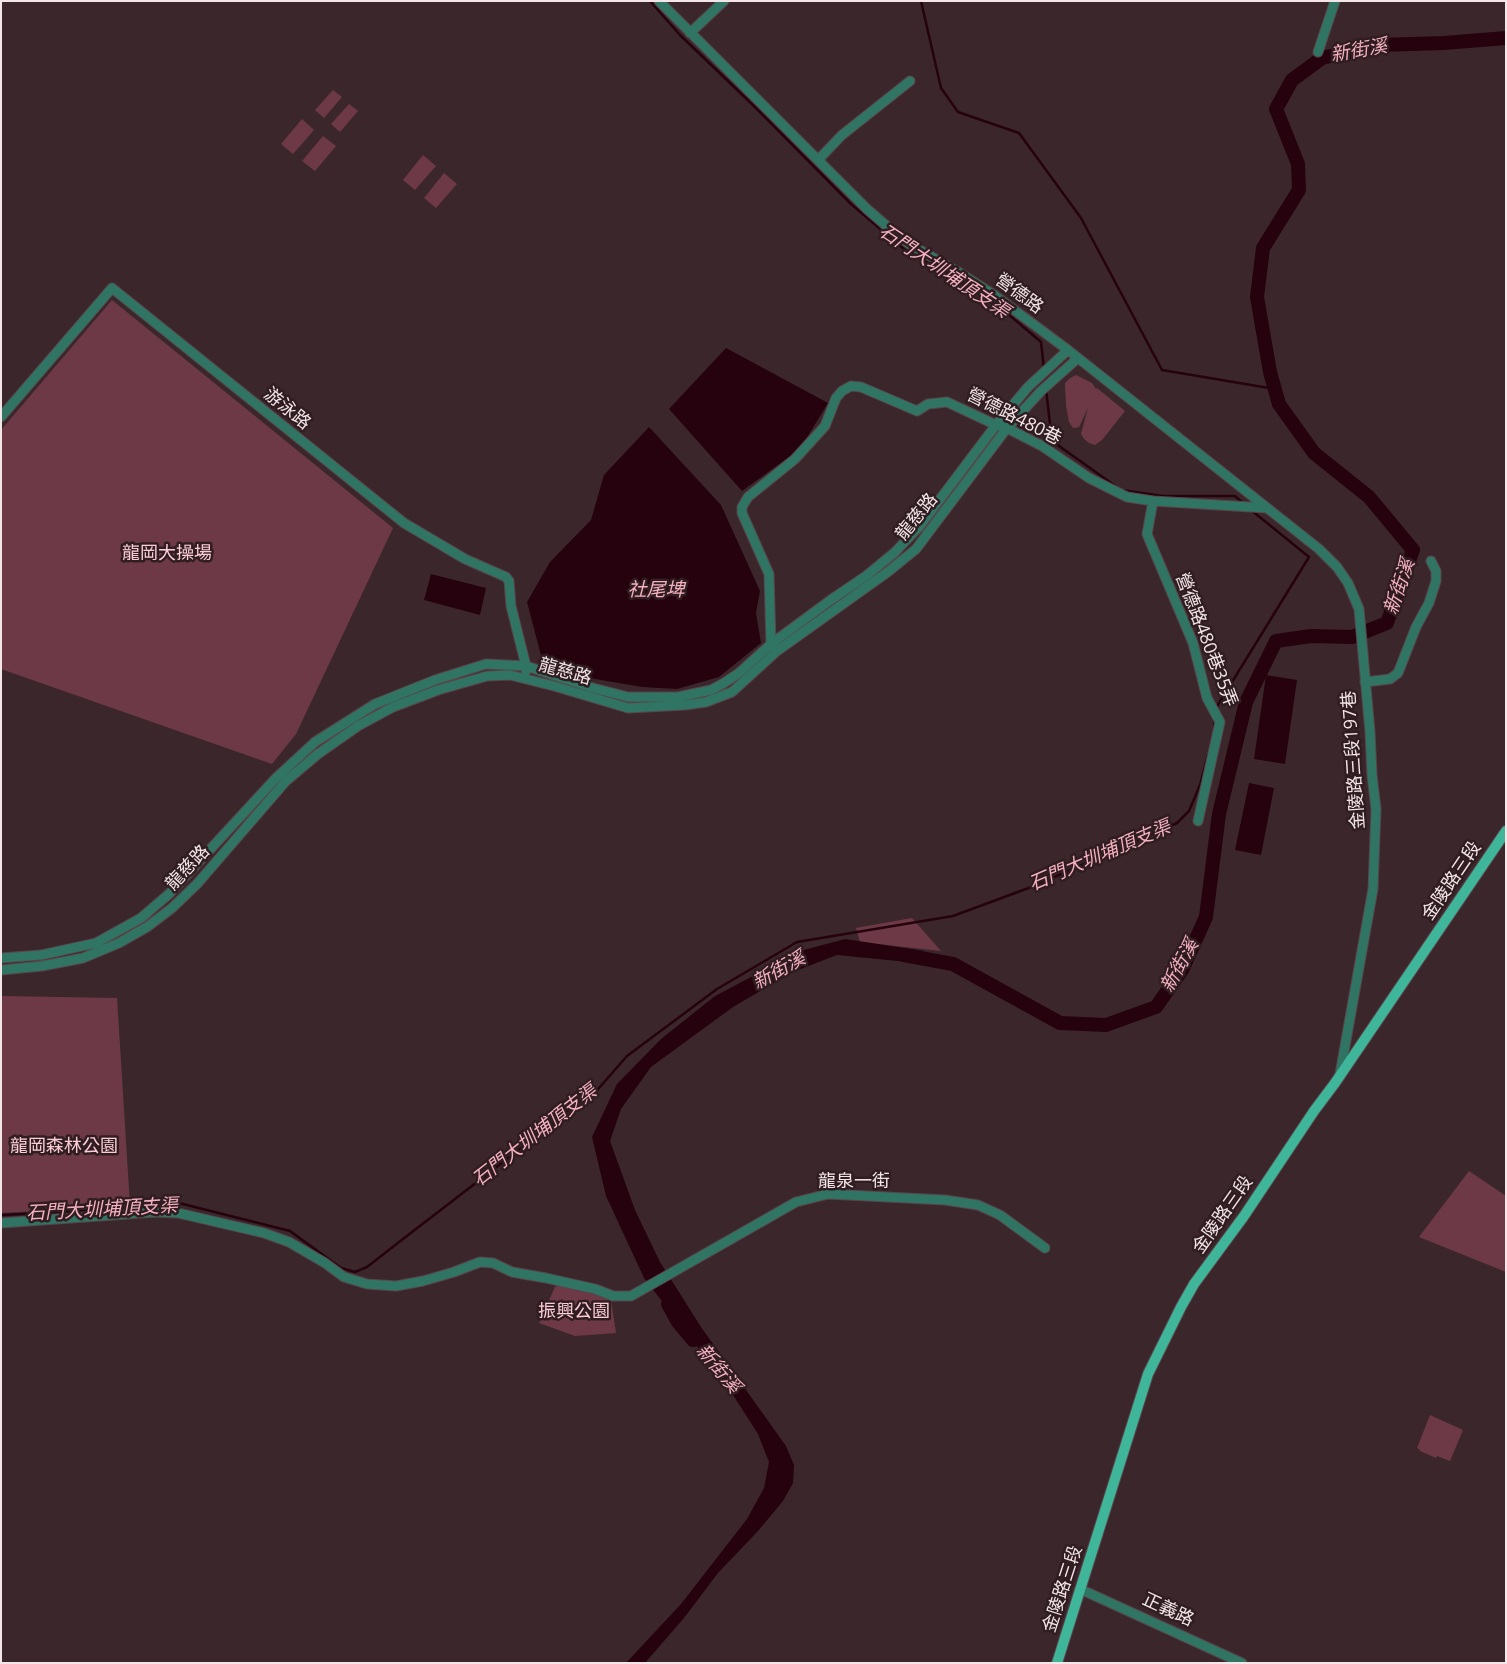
<!DOCTYPE html>
<html>
<head>
<meta charset="utf-8">
<style>
	body { margin:0 }
	#map { position:relative; width:1507px; height:1664px; overflow:hidden; background:#3b272b; font-family:"Open Sans",sans-serif }
	canvas { display:block }
	.frame { position:absolute; inset:0; border:2px solid #f3e5e8; pointer-events:none }
</style>
</head>
<body>
<div id="map">
<canvas width="1507" height="1664"></canvas>
<div class="frame"></div>
</div>
<script>
const context = document.querySelector('canvas').getContext('2d');
context.lineJoin = 'round';
function fillPath(path, color) { context.fillStyle = color; context.fill(path, 'evenodd'); }
const toPath = rows => new Path2D(rows.map(r => 'M' + r).join(''));
function strokePath(path, color, width, dash) { context.strokeStyle = color; context.lineWidth = width; context.lineCap = dash ? 'butt' : 'round'; context.setLineDash(dash || []); context.stroke(path); }
function write(font, color, halo, rows, align = 'center') {
  context.font = font + ' "Open Sans","Noto Sans TC",sans-serif'; context.lineWidth = 5; context.setLineDash([]); context.textBaseline = 'middle'; context.strokeStyle = halo; context.fillStyle = color; for (const [text, x, y, turn = 0] of rows) {
    context.save(); context.translate(x, y); context.rotate((+turn || 0) * Math.PI / 180); context.textAlign = isNaN(turn) ? turn : align; if (halo) context.strokeText(text, 0, 0); context.fillText(text, 0, 0); context.restore();
  }
}
const green = toPath([
	[333,90,342,97,324,118,315,110],
	[349,104,358,111,340,132,331,124],
	[302,119,314,130,293,154,281,144],
	[323,136,336,146,315,171,302,161],
	[423,155,436,166,415,190,403,180],
	[444,173,457,184,436,208,424,198],
	[112,300,393,528,296,734,272,764,1,669,1,430],
	[1076,375,1092,383,1096,389,1097,388,1125,411,1102,440,1095,445,1089,443,1084,439,1081,434,1088,408,1079,427,1073,428,1069,422,1066,406,1065,383,1070,378],
	[912,918,941,951,860,942,856,928],
	[1,996,117,998,130,1206,1,1213],
	[1469,1171,1506,1196,1506,1272,1419,1237],
	[560,1284,606,1297,611,1300,616,1333,575,1336,539,1323,555,1287],
	[1430,1415,1463,1430,1450,1461,1437,1456,1436,1458,1420,1451,1420,1450,1417,1448]
]);
const water = toPath([
	[726,348,828,403,800,449,742,491,669,409],
	[649,427,721,505,760,591,756,613,761,643,719,677,677,689,642,687,566,674,543,663,527,602,550,562,591,520,604,475],
	[431,574,486,588,480,615,424,600],
	[1266,675,1297,680,1285,764,1254,759],
	[1249,783,1274,788,1261,855,1235,850],
	[845,939,924,951,918,963,837,955,793,972,733,1007,651,1067,621,1109,610,1141,635,1210,660,1262,701,1327,786,1446,794,1465,793,1483,783,1501,758,1531,718,1573,684,1618,645,1663,626,1663,681,1604,747,1519,764,1488,769,1462,758,1434,726,1384,644,1278,606,1196,592,1137,617,1084,661,1039,715,996,800,951]
]);
const stream = toPath([
	[650,1,680,35,756,108,851,204,905,250,987,296,1041,342,1044,369],
	[921,1,941,88,958,112,1019,133,1081,218,1162,370,1275,389],
	[1046,389,1052,441,1121,490,1163,496,1235,496,1243,503],
	[1216,708,1309,557,1251,510],
	[1214,732,1215,718],
	[1,1215,103,1210,179,1203,290,1231,341,1268,355,1272,367,1267,403,1239,542,1132,578,1102,592,1096,627,1056,717,989,797,942,953,916,1034,886,1177,823,1189,811,1200,785,1208,755]
]);
const river = toPath([
	[904,955,953,964,1060,1023,1106,1025,1156,1007,1182,970,1206,917,1219,814,1246,702,1276,641,1311,636,1352,637,1387,623,1413,550,1369,497,1314,453,1279,404,1270,372,1257,297,1263,248,1299,190,1298,164,1276,109,1292,80,1322,58,1379,45,1444,43,1506,38],
	[668,1304,678,1322,693,1340]
]);
const minor = toPath([
	[659,1,867,209,897,235,911,245,960,273,994,295,1068,350,1319,549,1337,567,1348,583,1359,609,1370,732,1372,775,1376,809,1373,889,1340,1074],
	[690,33,724,1],
	[1318,52,1335,1],
	[818,160,842,135,910,81],
	[1,417,112,288,404,523,465,559,506,577,509,581,511,606,526,666,526,671],
	[1153,501,1147,534,1193,643,1207,698,1220,722,1198,821],
	[774,647,771,644,769,574,742,513,742,507,748,497,795,459,825,426,836,398,842,391,851,386,861,387,917,411,928,404,947,402,996,425,1007,428,1042,446,1089,478,1127,497,1153,501,1267,508],
	[1365,682,1390,679,1398,673,1416,627,1429,603,1436,581,1436,571,1431,561],
	[1,958,41,955,96,943,141,918,169,894,276,778,315,742,375,704,435,680,486,664,526,666,593,688,628,697,678,697,711,690,724,683,739,673,771,644,832,599,866,576,894,553,919,527,996,425,1028,387,1068,350],
	[1,970,42,966,83,958,119,943,147,927,172,908,197,884,286,781,318,754,358,726,393,707,438,690,487,676,510,675,554,686,628,708,685,705,706,702,732,692,777,651,889,571,916,549,1007,428,1041,391,1078,358],
	[1,1223,155,1212,178,1213,264,1233,289,1242,325,1263,344,1277,367,1284,396,1286,423,1281,454,1272,480,1262,493,1263,512,1272,546,1278,595,1289,613,1296,631,1296,796,1202,828,1194,945,1200,978,1205,1000,1215,1045,1248],
	[1080,1589,1242,1663]
]);
const major = toPath([
	[1057,1663,1148,1374,1181,1307,1194,1284,1244,1216,1314,1111,1335,1083,1506,831]
]);
const streetNames = [
	["營德路",1019,294,36],
	["游泳路",287,409,39],
	["營德路480巷",1014,417,27],
	["龍慈路",917,517,-51],
	["營德路480巷35弄",1206,640,69],
	["龍慈路",565,672,16],
	["金陵路三段197巷",1354,760,-94],
	["龍慈路",188,868,-47],
	["金陵路三段",1452,881,-56],
	["龍泉一街",854,1182],
	["金陵路三段",1223,1215,-55],
	["金陵路三段",1063,1589,-72],
	["正義路",1168,1610,25]
];
const parkNames = [
	["龍岡大操場",167,554],
	["龍岡森林公園",64,1147],
	["振興公園",574,1312]
];
const waterNames = [
	["新街溪",1359,51,-10],
	["石門大圳埔頂支渠",944,272,34],
	["新街溪",1400,587,-71],
	["社尾埤",656,591],
	["石門大圳埔頂支渠",1100,856,-23],
	["新街溪",1180,966,-61],
	["新街溪",779,971,-29],
	["石門大圳埔頂支渠",535,1136,-38],
	["石門大圳埔頂支渠",102,1210,-3],
	["新街溪",718,1369,50]
];
fillPath(green, '#6e3947');
fillPath(water, '#26020e');
strokePath(stream, '#26020e', 2.5);
strokePath(river, '#26020e', 14);
strokePath(minor, '#584549', 11);
strokePath(major, '#584549', 12);
strokePath(minor, '#307463', 9);
strokePath(major, '#3fb699', 10);
write('18px', '#f3e5e8', '#301d22', streetNames);
write('18px', '#fbccd6', '#301d22', parkNames);
write('italic 19px', '#f6b1c1', '#301d22', waterNames);
</script>
</body>
</html>
